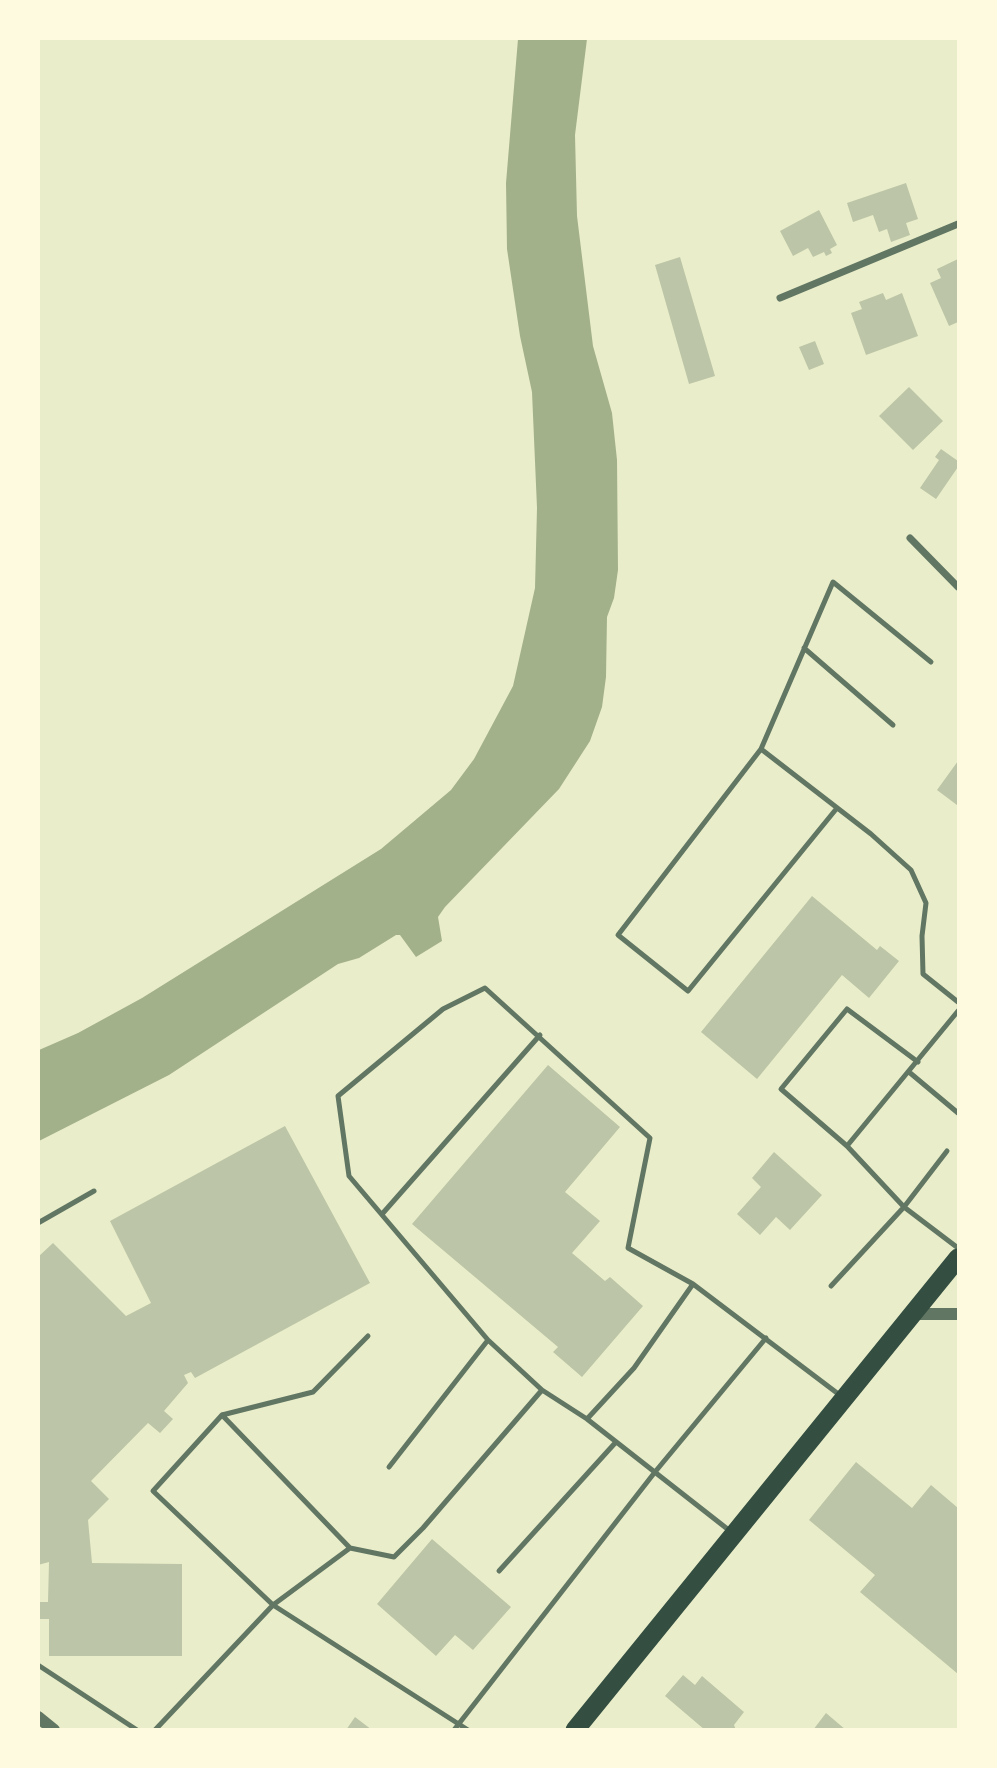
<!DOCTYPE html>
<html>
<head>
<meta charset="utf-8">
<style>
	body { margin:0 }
	#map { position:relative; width:997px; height:1768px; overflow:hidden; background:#e9edc9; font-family:Figtree,sans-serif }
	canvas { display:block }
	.frame { position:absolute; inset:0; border:40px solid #fefae0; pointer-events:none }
</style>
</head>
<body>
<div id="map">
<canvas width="997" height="1768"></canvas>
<div class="frame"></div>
</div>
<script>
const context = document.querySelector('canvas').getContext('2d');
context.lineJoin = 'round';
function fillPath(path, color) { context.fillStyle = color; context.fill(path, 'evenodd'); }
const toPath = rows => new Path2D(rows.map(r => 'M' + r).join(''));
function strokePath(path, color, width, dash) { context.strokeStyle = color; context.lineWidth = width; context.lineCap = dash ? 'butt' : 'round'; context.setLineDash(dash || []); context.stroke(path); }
const water = toPath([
	[518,39,587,39,575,135,577,216,593,346,612,413,617,460,618,570,614,598,607,617,606,677,602,707,590,741,559,789,445,907,438,917,442,941,416,957,400,935,396,935,359,958,338,964,169,1075,39,1141,39,1050,78,1033,142,998,381,849,451,790,474,759,513,686,535,588,537,508,532,392,520,336,507,249,506,183]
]);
const building = toPath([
	[906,183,918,219,906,223,910,235,891,242,887,229,879,232,873,215,853,222,847,203],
	[819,210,837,245,830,249,832,253,826,256,824,252,813,257,808,248,793,256,780,231],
	[680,257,715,376,689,384,655,265],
	[958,259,958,322,949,326,930,283,941,278,937,269],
	[883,293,886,300,902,293,918,336,866,355,851,313,862,309,859,302],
	[815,341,824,364,809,370,799,347],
	[909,387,943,421,913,450,879,416],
	[941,449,958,461,958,467,936,499,920,488,939,460,935,457],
	[958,761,958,803,957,805,937,790],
	[812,896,877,950,880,946,899,961,869,998,842,975,757,1079,701,1032],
	[548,1065,620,1127,565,1192,600,1221,572,1253,605,1281,610,1277,643,1306,582,1377,553,1352,558,1347,412,1224],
	[285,1126,370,1283,195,1378,191,1372,184,1375,188,1383,164,1411,173,1419,160,1433,148,1423,91,1481,109,1499,88,1520,92,1563,182,1564,182,1656,49,1656,49,1619,38,1619,38,1602,48,1602,49,1562,38,1565,38,1257,53,1243,126,1316,151,1303,110,1221],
	[774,1152,822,1195,790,1230,776,1217,760,1235,737,1214,761,1187,752,1178],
	[856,1462,912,1508,931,1485,958,1508,958,1674,860,1592,875,1575,809,1520],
	[432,1539,511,1607,473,1650,455,1635,436,1656,377,1604],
	[683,1675,695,1685,702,1676,744,1712,734,1725,736,1730,705,1730,665,1696],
	[826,1713,846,1730,813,1730],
	[355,1717,372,1730,346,1730]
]);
const service = toPath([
	[804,648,893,725],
	[761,749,833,582,931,662],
	[837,808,688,991,618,935,761,749,871,834,911,870,926,903,922,936,923,974,958,1002],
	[918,1062,847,1009,781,1089,847,1146,904,1207,947,1151],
	[909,1072,958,1113],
	[847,1146,958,1011],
	[383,1213,540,1035],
	[38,1223,94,1191],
	[693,1284,841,1396],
	[831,1286,904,1207,958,1248],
	[368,1336,313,1392,222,1415,153,1491,273,1605,350,1548,394,1557,423,1528,542,1390,587,1419],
	[488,1340,349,1176,338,1096,443,1009,485,988,650,1138,628,1248,693,1284,634,1368,587,1419,730,1531],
	[222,1415,350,1548],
	[389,1467,488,1340,542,1390],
	[499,1571,616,1442],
	[38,1665,137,1730],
	[155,1730,273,1605,468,1730],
	[454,1730,655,1472,766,1338]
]);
const minor = toPath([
	[780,298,958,224],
	[910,538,958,587]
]);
const tertiary = toPath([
	[916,1314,958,1314],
	[38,1717,54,1730]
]);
const trunk = toPath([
	[575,1730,958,1258]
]);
fillPath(water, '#a3b18a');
fillPath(building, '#bcc5a7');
strokePath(service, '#617663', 5);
strokePath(minor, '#617663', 7);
strokePath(tertiary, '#617663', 12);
strokePath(trunk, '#344e41', 19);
</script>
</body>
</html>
